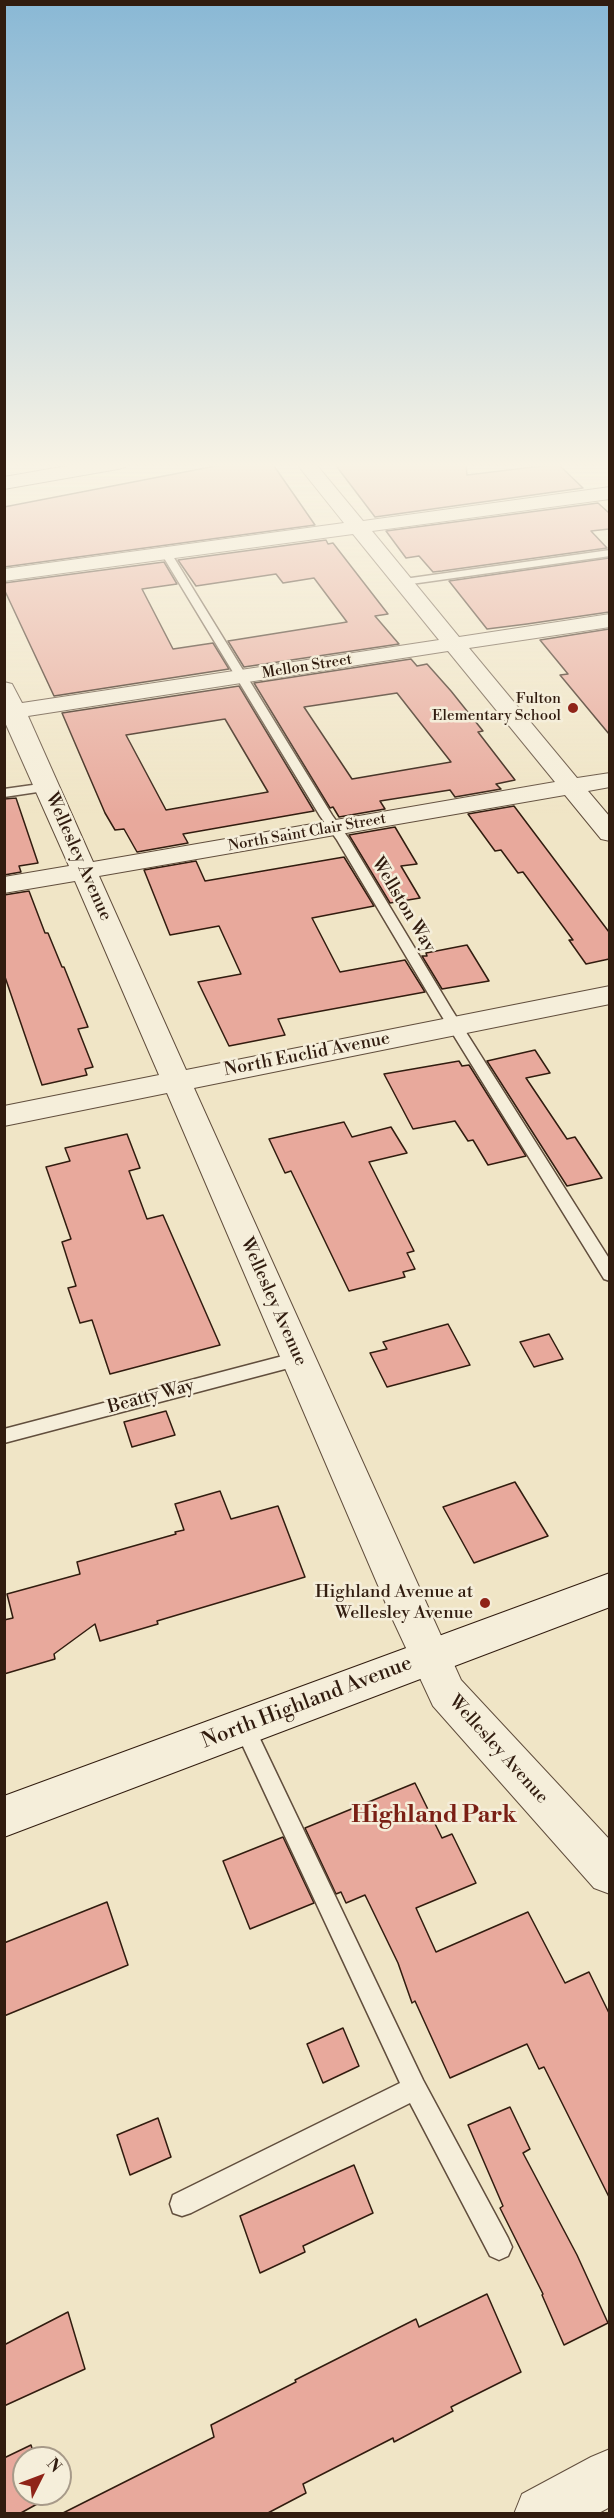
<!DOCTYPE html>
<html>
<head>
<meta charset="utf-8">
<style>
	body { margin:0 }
	#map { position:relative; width:614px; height:2518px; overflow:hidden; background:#f0e5c6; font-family:"Libre Bodoni",serif }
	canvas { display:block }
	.frame { position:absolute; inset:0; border:6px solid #311c0f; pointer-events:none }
	.north { position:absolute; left:12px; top:2446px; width:60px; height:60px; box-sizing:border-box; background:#f5eeda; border:2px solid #a79a89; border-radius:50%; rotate:48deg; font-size:16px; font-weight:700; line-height:24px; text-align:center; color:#311c0f }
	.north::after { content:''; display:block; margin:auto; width:21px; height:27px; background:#8f2418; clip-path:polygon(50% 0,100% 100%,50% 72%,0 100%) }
</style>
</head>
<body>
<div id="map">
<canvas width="614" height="2518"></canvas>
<div class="frame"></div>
<div class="north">N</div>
</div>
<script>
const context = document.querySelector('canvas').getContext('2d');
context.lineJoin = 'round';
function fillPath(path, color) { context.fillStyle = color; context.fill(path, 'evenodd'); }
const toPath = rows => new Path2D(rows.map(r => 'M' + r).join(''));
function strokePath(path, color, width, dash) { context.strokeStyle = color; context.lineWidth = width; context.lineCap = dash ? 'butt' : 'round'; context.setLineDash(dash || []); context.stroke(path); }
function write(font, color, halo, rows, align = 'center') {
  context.font = font + ' "Libre Bodoni",serif'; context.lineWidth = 5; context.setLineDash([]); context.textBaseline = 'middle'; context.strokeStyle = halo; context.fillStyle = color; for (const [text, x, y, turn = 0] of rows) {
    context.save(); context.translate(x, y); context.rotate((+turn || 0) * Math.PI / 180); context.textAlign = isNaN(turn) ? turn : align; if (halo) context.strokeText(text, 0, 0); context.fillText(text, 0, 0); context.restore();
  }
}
const building = toPath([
	[231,463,272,463,315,525,4,567,4,507,231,463],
	[334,463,466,463,467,475,558,464,583,488,375,517,334,463],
	[598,503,609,513,609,529,591,531,607,548,442,571,433,572,419,556,406,558,386,531,598,503],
	[326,540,328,544,333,543,388,614,375,616,399,644,244,667,228,641,347,622,314,578,283,583,276,574,196,586,178,560,326,540],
	[609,558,609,612,527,624,487,629,449,581,609,558],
	[164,562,177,584,142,589,173,649,213,643,229,669,54,696,4,589,4,583,164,562],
	[609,629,609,734,560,675,568,674,540,640,609,629],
	[411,659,417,666,427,664,451,691,483,731,478,732,515,780,496,784,501,789,455,797,450,790,380,801,385,809,339,817,333,807,330,808,254,683,411,659],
	[397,693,451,762,352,779,304,707,397,693],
	[239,686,314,811,183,834,188,843,137,852,124,829,115,830,105,813,62,713,239,686],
	[225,719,268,792,166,810,126,735,225,719],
	[16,798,38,863,19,866,21,872,4,875,4,799,16,798],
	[514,806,609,932,609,959,586,964,569,940,573,940,523,872,518,873,501,850,495,851,468,814,514,806],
	[395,827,417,864,401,866,420,898,390,903,349,835,395,827],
	[344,857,374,906,312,918,340,972,405,960,425,992,278,1019,285,1035,229,1046,198,982,241,974,219,926,170,935,144,870,196,861,205,881,344,857],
	[29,891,45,933,48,933,62,967,64,967,88,1027,78,1029,93,1067,85,1069,87,1075,42,1085,4,974,4,895,29,891],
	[467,945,489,981,442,989,422,956,427,956,426,953,467,945],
	[535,1050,550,1073,526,1078,567,1139,575,1137,602,1178,567,1186,487,1061,535,1050],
	[459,1061,462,1066,469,1065,526,1156,488,1165,473,1140,468,1141,455,1121,413,1129,384,1074,459,1061],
	[344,1122,352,1137,391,1127,407,1153,369,1162,414,1251,407,1253,415,1269,403,1272,405,1277,349,1291,291,1171,285,1173,269,1139,344,1122],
	[127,1134,140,1168,129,1171,147,1219,163,1215,220,1345,110,1374,92,1320,80,1323,68,1288,76,1286,62,1242,71,1239,46,1167,70,1161,65,1148,127,1134],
	[448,1324,470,1365,387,1387,370,1353,387,1349,383,1342,448,1324],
	[549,1334,563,1359,534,1367,520,1342,549,1334],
	[166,1411,175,1435,132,1447,124,1422,166,1411],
	[515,1482,548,1536,474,1563,443,1507,515,1482],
	[220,1491,231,1519,278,1506,305,1577,157,1621,158,1624,100,1641,95,1624,54,1654,55,1659,4,1674,4,1620,13,1618,7,1594,80,1574,77,1562,176,1534,175,1532,184,1530,175,1504,220,1491],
	[415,1783,442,1838,452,1834,476,1883,416,1908,436,1952,528,1912,565,1983,589,1972,609,2013,609,2197,544,2067,539,2069,527,2044,450,2078,415,2001,412,2003,398,1963,365,1895,346,1903,341,1892,336,1894,305,1828,415,1783],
	[283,1837,314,1903,250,1929,223,1861,283,1837],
	[107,1902,128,1965,4,2016,4,1943,107,1902],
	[343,2028,359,2066,323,2083,307,2044,343,2028],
	[510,2107,530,2149,523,2153,577,2255,608,2323,564,2345,542,2295,543,2294,500,2208,503,2206,468,2125,510,2107],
	[158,2118,171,2157,130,2175,117,2135,158,2118],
	[354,2165,373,2213,303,2246,305,2252,260,2273,240,2216,354,2165],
	[487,2294,521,2372,451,2407,453,2411,394,2442,393,2438,303,2484,306,2493,266,2514,61,2514,214,2437,211,2425,296,2382,295,2380,416,2319,419,2327,487,2294],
	[68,2312,85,2369,4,2406,4,2345,68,2312],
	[31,2445,35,2458,24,2458,24,2494,46,2494,48,2498,19,2514,4,2514,4,2458,31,2445]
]);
const service = toPath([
	[610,550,610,556,404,585,399,582,404,579,610,550],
	[162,551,171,553,332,815,349,839,452,1010,610,1260,610,1281,604,1279,438,1010,337,840,320,816,161,553,162,551],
	[47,783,51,784,51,790,4,797,4,789,47,783],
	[298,1352,304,1354,307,1359,304,1364,4,1443,4,1429,298,1352],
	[244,1717,251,1720,423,2080,508,2238,512,2247,508,2256,499,2260,490,2256,410,2103,191,2213,182,2216,173,2213,170,2204,173,2195,400,2083,234,1727,237,1720,244,1717]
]);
const minor = toPath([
	[296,463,315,463,363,521,610,487,610,499,372,531,459,637,610,614,610,627,469,648,577,778,610,773,610,787,588,791,610,817,610,841,601,839,565,795,99,876,186,1070,610,986,610,1004,194,1088,461,1680,610,1840,610,1894,594,1888,433,1706,392,1618,167,1093,4,1126,4,1106,159,1075,75,881,4,893,4,877,69,866,4,720,4,682,12,684,22,703,439,640,353,534,4,581,4,569,344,523,296,463],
	[448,651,555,782,93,862,28,716,448,651],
	[610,2449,610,2507,597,2514,514,2514,522,2494,591,2457,610,2449]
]);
const secondary = toPath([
	[84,463,127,463,125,467,118,469,4,489,4,477,84,463],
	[610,1573,610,1607,4,1837,4,1796,610,1573]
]);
const markers = [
	[573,708,6,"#8f2418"],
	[485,1603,6,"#8f2418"]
];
const farStreetnames = [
	["Mellon Street",307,667,-9],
	["North Saint Clair Street",307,833,-10]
];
const farPoinames = [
	["Fulton",561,699],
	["Elementary School",561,716]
];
const streetNames = [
	["Wellesley Avenue",78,857,66],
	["Wellston Way",403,905,59],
	["North Euclid Avenue",307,1055,-11],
	["Wellesley Avenue",273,1302,66],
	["Beatty Way",151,1397,-15],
	["Wellesley Avenue",498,1750,48]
];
const poiNames = [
	["Highland Avenue at",473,1593],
	["Wellesley Avenue",473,1614]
];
const nearStreetnames = [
	["North Highland Avenue",307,1703,-21]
];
const nearNeighbourhoodnames = [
	["Highland Park",434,1816]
];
fillPath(building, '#e8a99c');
strokePath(building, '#311c0f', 1.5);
strokePath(service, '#614e3d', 3);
strokePath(minor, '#614e3d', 2);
strokePath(secondary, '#311c0f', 2);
fillPath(service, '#f5eeda');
fillPath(minor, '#f5eeda');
fillPath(secondary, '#f5eeda');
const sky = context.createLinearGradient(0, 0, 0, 816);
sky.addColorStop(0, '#89b8d5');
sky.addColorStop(0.57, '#f8f3e5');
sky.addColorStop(1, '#f8f3e500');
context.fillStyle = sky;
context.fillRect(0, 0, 614, 816);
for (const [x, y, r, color] of markers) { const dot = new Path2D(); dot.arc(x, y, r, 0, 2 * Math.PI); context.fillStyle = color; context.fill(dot); strokePath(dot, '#f5eeda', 2); }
write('15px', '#311c0f', '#f5eeda', farStreetnames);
write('15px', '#311c0f', '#f5eeda', farPoinames, 'right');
write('18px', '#311c0f', '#f5eeda', streetNames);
write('18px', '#311c0f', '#f5eeda', poiNames, 'right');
write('21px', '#311c0f', '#f5eeda', nearStreetnames);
write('bold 24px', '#7a1f14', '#f5eeda', nearNeighbourhoodnames);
</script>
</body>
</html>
